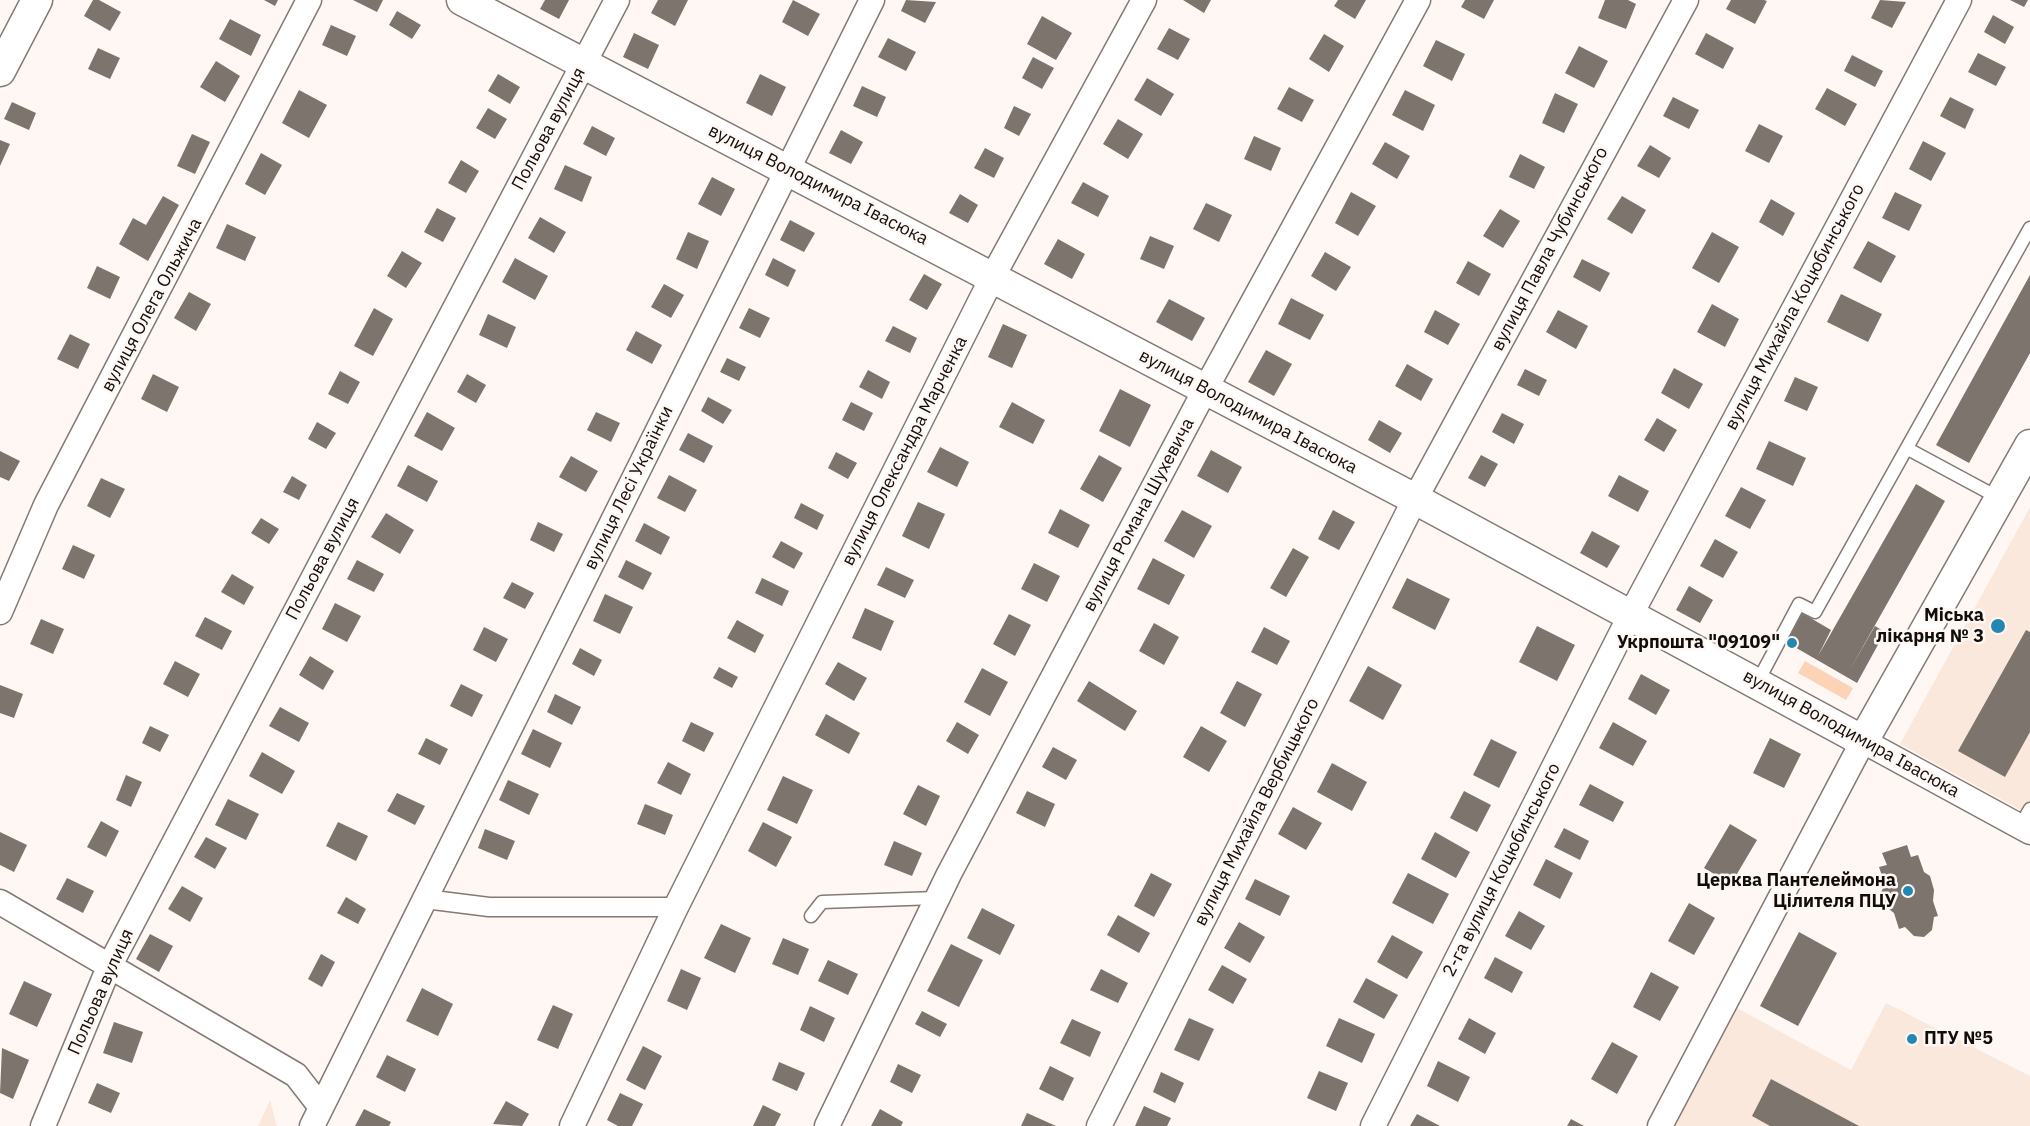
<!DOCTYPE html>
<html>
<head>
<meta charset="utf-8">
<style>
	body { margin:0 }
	canvas { display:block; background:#fef7f3 }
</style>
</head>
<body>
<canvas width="2030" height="1126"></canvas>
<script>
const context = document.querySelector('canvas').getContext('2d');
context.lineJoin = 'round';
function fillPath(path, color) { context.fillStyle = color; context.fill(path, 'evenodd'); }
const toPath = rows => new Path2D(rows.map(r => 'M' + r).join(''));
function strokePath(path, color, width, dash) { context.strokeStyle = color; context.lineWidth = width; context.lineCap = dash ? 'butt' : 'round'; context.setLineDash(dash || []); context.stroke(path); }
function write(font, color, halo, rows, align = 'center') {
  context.font = font + ' "IBM Plex Sans",sans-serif'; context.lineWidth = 5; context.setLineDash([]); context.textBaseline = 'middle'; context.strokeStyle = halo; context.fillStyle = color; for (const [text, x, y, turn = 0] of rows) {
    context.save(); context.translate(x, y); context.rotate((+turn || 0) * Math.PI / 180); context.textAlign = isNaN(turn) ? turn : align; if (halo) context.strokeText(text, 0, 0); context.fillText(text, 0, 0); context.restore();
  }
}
const built = toPath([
	[2030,507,2030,815,1900,744],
	[1886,1003,2030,1076,2030,1126,1675,1126,1737,1008,1851,1070],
	[270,1100,277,1126,258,1126]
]);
const green = toPath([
	[1805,661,1853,688,1846,700,1798,673]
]);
const building = toPath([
	[93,0,99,0,121,12,110,31,84,16],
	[264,0,278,0,275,6],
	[353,0,383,0,377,12],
	[545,0,569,0,559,19,540,9],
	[658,0,688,0,675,26,651,13],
	[793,0,820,14,808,36,782,22],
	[906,0,936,2,925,23,901,11],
	[1183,0,1211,0,1204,13],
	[1338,0,1366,0,1355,19,1334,6],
	[1465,0,1494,0,1484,19,1461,7],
	[1605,0,1628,0,1636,4,1626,29,1598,18],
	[1731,0,1764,0,1767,1,1755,24,1726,9],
	[1880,0,1906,2,1892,28,1871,18],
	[2010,0,2028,0,2024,7],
	[397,11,421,25,412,39,389,25],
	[1993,15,2014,27,2005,44,1984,32],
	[1042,16,1072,33,1056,60,1027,44],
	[230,19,261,35,251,56,219,39],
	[331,25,356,36,347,56,322,45],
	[1169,28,1190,39,1178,60,1157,49],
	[634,33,659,45,648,69,623,57],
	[1706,33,1734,48,1723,69,1695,54],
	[1324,34,1344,46,1329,72,1309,59],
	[888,38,916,52,906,71,878,57],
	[1436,40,1465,54,1452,81,1423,66],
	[1579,46,1608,61,1594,88,1565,73],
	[98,48,120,58,110,79,88,69],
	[1978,53,2006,67,1996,86,1968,72],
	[1852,55,1883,71,1875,87,1844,71],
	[1033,57,1054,68,1042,89,1022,78],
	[216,61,240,76,225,102,200,87],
	[498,74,520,87,510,104,488,91],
	[760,74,786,87,772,116,746,103],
	[1147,78,1174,94,1161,116,1134,100],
	[862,86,886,97,877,117,853,106],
	[1289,87,1314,100,1302,122,1277,109],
	[1827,88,1857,104,1845,126,1815,109],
	[299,90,327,105,309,138,282,123],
	[1405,90,1435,105,1423,131,1392,115],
	[1555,93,1578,104,1564,133,1542,123],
	[1673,97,1699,110,1689,129,1663,116],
	[1950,97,1974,109,1965,129,1940,116],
	[12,102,36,113,29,130,4,119],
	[1014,106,1031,114,1019,136,1004,128],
	[488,108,507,119,495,139,476,128],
	[1118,119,1143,134,1128,159,1103,144],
	[1759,124,1783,136,1769,163,1745,151],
	[592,126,615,138,606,156,583,144],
	[841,130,863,142,851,164,829,153],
	[192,134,210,142,195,174,177,166],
	[1254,136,1281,148,1271,171,1244,159],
	[0,140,10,144,0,166],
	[1923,141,1946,153,1931,181,1909,169],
	[1385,142,1410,156,1397,179,1372,164],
	[1650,145,1671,158,1659,178,1637,166],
	[985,148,1004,158,994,178,974,168],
	[261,153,282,165,265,195,245,184],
	[1520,154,1545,167,1534,189,1509,177],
	[461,160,479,171,466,193,448,183],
	[565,165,592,177,582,202,554,189],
	[712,177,735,189,721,216,698,204],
	[1083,182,1109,196,1098,217,1071,203],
	[1351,192,1376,206,1358,236,1335,223],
	[1895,192,1922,205,1909,231,1882,218],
	[960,194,978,205,968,223,949,213],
	[163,196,179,205,148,261,119,244,133,218,146,225],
	[1622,196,1646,210,1632,234,1607,219],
	[1771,199,1795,213,1783,236,1759,222],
	[1206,203,1232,215,1219,242,1193,229],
	[437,208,456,218,443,242,424,232],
	[1500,209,1520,221,1503,248,1483,236],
	[540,217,566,232,554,253,528,238],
	[790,220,815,233,804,252,780,240],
	[227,224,256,237,245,261,216,248],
	[688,232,709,241,697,269,676,259],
	[1712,232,1739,247,1719,283,1692,268],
	[1150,236,1174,246,1164,269,1140,259],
	[1058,239,1085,254,1072,279,1044,264],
	[1868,241,1896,256,1881,283,1853,268],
	[402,251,422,263,406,288,387,276],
	[1325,252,1351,267,1336,291,1311,276],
	[515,258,548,276,535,300,502,282],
	[773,258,796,270,788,287,765,275],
	[1582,259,1610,273,1600,292,1573,277],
	[1468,261,1491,274,1479,296,1456,283],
	[97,266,120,277,110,299,87,288],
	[924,274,942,284,927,310,909,300],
	[2030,275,2030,353,1969,463,1936,445],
	[664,284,684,295,671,318,651,307],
	[189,292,211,304,196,331,174,318],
	[1841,294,1882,314,1868,342,1827,322],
	[1291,298,1324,315,1310,340,1278,324],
	[1169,299,1205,318,1192,341,1156,322],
	[1712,304,1739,319,1725,347,1697,332],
	[374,308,393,319,373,356,354,346],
	[749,308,770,318,760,338,739,328],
	[1435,310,1460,324,1448,345,1424,332],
	[1558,310,1588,326,1576,349,1546,332],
	[488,314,516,327,507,348,479,335],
	[1003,324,1027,335,1012,368,988,357],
	[893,326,917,338,910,353,885,341],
	[636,331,662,345,652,364,626,350],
	[70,334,90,344,78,369,57,359],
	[1266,350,1292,364,1274,396,1248,382],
	[727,358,746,367,739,381,720,372],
	[1407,364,1433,379,1421,401,1395,386],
	[1674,368,1703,384,1689,409,1661,393],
	[1525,369,1547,380,1539,396,1517,385],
	[868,370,890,382,882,399,859,387],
	[340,371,360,382,348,404,328,394],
	[153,374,179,387,167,412,141,399],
	[467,374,486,385,476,403,457,392],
	[1795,377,1818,387,1807,411,1784,401],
	[1120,389,1151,405,1130,447,1099,431],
	[708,397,732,410,723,424,701,411],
	[851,402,873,413,864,431,842,420],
	[1012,402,1045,420,1033,444,999,427],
	[427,412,455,428,442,451,414,436],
	[596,412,620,423,611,442,587,430],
	[1502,413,1524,424,1514,444,1492,432],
	[1657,418,1677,430,1664,452,1644,440],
	[1379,420,1402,433,1390,453,1368,440],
	[317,422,336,433,326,449,308,439],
	[688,433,713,446,704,463,679,450],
	[1769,441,1806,458,1793,486,1756,469],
	[940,447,969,462,957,487,927,472],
	[1211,450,1242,467,1228,493,1197,476],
	[0,451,20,461,9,481,0,477],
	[836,452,857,463,848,479,828,468],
	[1099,455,1122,468,1103,502,1080,489],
	[1481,455,1498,464,1485,487,1468,478],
	[571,456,598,471,586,492,559,477],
	[408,465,438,481,427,502,397,486],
	[669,475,697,490,685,512,657,498],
	[1619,475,1649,491,1638,512,1608,496],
	[292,476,307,485,299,500,283,492],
	[101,478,125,489,110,518,87,506],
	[1916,484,1945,501,1848,673,1875,626,1885,632,1857,683,1786,642,1802,613,1831,630,1818,656],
	[1741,487,1766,500,1750,529,1725,516],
	[918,502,945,514,929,549,902,536],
	[801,503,824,515,817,530,794,518],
	[1060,509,1090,525,1078,548,1048,533],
	[1182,510,1212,526,1194,558,1164,541],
	[1333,510,1355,522,1339,550,1318,539],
	[386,513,414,530,400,554,371,537],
	[261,518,279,529,269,544,251,533],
	[538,522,563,534,554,552,530,540],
	[644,523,670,537,661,555,635,541],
	[1592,531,1620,546,1607,568,1580,553],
	[1715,539,1738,552,1723,578,1700,566],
	[781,541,803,553,794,569,772,557],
	[73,545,95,555,84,579,62,569],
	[1293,548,1309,557,1286,597,1270,588],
	[1153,558,1185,575,1169,605,1137,589],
	[357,560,384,574,374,592,347,579],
	[626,560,652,573,643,590,618,577],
	[1034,563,1060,576,1047,602,1021,589],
	[886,567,914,580,905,598,877,585],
	[232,574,254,587,244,605,221,592],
	[762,578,789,591,782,606,755,593],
	[1407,578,1450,599,1435,630,1392,608],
	[512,582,534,593,525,609,503,598],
	[1689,586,1713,600,1700,623,1676,610],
	[605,594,633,607,620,634,593,621],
	[335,603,361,616,347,642,322,629],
	[865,608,894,621,881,651,852,638],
	[1009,614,1031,625,1015,656,993,644],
	[205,617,232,631,222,650,195,636],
	[41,619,64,629,53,654,30,644],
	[737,620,764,635,755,653,727,638],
	[1154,623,1179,637,1164,665,1139,651],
	[1537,626,1575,645,1557,681,1519,662],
	[484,627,508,639,496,662,473,650],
	[1264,627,1290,641,1277,665,1251,652],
	[2026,630,2030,632,2030,732,2005,777,1958,751],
	[580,648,602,660,594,676,572,664],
	[310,656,334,671,323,690,299,675],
	[175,661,200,674,188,697,163,684],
	[838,662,867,678,854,701,825,684],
	[1368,666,1402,685,1383,720,1349,701],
	[719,667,738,677,732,688,713,678],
	[982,668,1008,682,990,716,964,702],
	[1641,674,1670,690,1656,715,1628,699],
	[1089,681,1137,711,1125,731,1077,701],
	[1237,681,1262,694,1245,727,1220,713],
	[461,684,483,695,472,717,450,706],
	[0,685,23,694,14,718,0,713],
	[555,694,581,707,572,725,547,712],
	[280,707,309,723,299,742,269,726],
	[826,714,860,733,849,754,815,735],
	[691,722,714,733,704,752,682,741],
	[957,722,979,735,968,754,946,741],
	[1613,722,1647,741,1633,766,1599,748],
	[150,726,169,735,160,752,142,743],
	[1201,726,1227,741,1209,772,1183,757],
	[533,729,562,743,550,768,521,754],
	[426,738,448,749,440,765,418,754],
	[1770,738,1801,754,1784,788,1753,773],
	[1491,739,1517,752,1499,788,1473,775],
	[1053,747,1077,760,1066,780,1042,767],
	[262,752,295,771,282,794,249,776],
	[668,762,691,774,681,795,657,783],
	[1332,763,1367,782,1352,811,1317,792],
	[126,775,142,782,131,807,116,800],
	[783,776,813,790,797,824,767,810],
	[508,780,539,794,529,815,499,800],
	[1590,784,1624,802,1613,822,1579,805],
	[918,785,940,796,926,826,903,814],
	[1027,791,1055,804,1045,827,1016,813],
	[1464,791,1491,805,1477,832,1450,818],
	[397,793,425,806,415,825,387,811],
	[228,799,259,814,246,840,215,825],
	[645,804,673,815,665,835,637,824],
	[1293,807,1322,823,1306,850,1278,834],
	[101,821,119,831,106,857,87,847],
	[338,822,368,836,356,861,326,846],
	[763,822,792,837,776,867,748,851],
	[1730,824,1757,840,1731,884,1704,868],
	[1564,828,1589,841,1580,860,1554,847],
	[485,829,515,841,507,860,478,848],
	[0,832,27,845,14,872,0,865],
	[1435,832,1470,852,1456,878,1421,859],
	[206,837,227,848,215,869,194,857],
	[894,841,922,853,912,876,884,865],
	[1907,845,1911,857,1918,855,1924,872,1930,876,1934,890,1933,901,1938,916,1934,917,1932,930,1924,937,1914,936,1905,927,1899,929,1894,913,1886,907,1881,892,1885,885,1879,867,1887,865,1882,853],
	[1546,859,1573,873,1560,899,1533,885],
	[1151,873,1172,884,1154,917,1134,906],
	[1408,873,1449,894,1433,924,1392,903],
	[67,878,94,891,83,913,56,899],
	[1255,879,1290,896,1280,916,1245,899],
	[182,886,203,898,190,922,168,909],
	[346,897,366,909,358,924,337,913],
	[1689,903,1715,918,1694,955,1668,941],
	[982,908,1015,925,1000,955,967,938],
	[1519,911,1545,926,1531,950,1505,936],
	[1118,915,1150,933,1139,953,1107,935],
	[1239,922,1265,937,1250,963,1224,948],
	[721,924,751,938,735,973,704,958],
	[1799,932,1837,953,1798,1026,1760,1006],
	[150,934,173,946,159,972,136,959],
	[1392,935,1423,952,1407,979,1377,962],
	[783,938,809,949,798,975,772,964],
	[951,944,983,960,959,1007,927,991],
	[321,954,335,962,322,987,308,979],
	[1495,957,1523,972,1512,993,1484,978],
	[828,960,858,974,848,995,818,981],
	[1222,965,1247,979,1233,1004,1208,990],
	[681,969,701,978,687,1010,667,1001],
	[1101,969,1128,983,1118,1003,1090,990],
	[1651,972,1679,987,1660,1021,1633,1007],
	[1366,978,1398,995,1384,1019,1353,1002],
	[24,981,52,994,37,1027,9,1014],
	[422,988,453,1004,438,1036,406,1021],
	[553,1005,573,1014,558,1049,537,1040],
	[810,1006,835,1018,824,1042,800,1030],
	[922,1011,947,1024,940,1037,915,1024],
	[1189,1018,1214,1029,1199,1061,1174,1050],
	[1339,1018,1375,1034,1362,1063,1326,1046],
	[1469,1018,1496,1033,1485,1054,1458,1039],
	[1072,1019,1101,1032,1090,1057,1060,1043],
	[114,1022,143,1032,132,1063,103,1053],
	[1612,1042,1638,1056,1617,1094,1591,1079],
	[643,1046,662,1056,645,1090,626,1080],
	[2,1048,29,1060,13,1099,0,1093],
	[387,1055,416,1069,405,1092,376,1077],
	[1438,1061,1470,1077,1458,1102,1427,1086],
	[779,1062,805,1073,797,1091,772,1080],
	[898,1064,921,1075,912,1093,890,1082],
	[1050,1066,1074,1078,1063,1101,1039,1089],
	[1319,1071,1348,1083,1336,1111,1307,1098],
	[1161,1072,1184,1083,1175,1103,1153,1092],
	[1771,1079,1859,1126,1770,1126,1752,1116],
	[97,1083,120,1093,111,1113,88,1103],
	[620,1093,643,1104,632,1126,618,1126,607,1120],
	[506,1101,529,1114,522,1126,493,1124],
	[763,1105,781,1114,775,1126,753,1126],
	[1144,1106,1171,1118,1167,1126,1135,1126],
	[364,1109,391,1122,389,1126,355,1126],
	[880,1109,903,1122,901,1126,871,1126],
	[1027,1113,1056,1126,1021,1126],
	[1417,1114,1440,1126,1410,1126],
	[1571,1119,1584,1126,1567,1126]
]);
const service = toPath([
	[1908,449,1999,498],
	[1757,683,1799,604,1815,612,2030,228],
	[2020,826,2030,809],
	[811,916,822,902,936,898]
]);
const pedestrian = toPath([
	[425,899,489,907,676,907]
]);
const minor = toPath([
	[0,612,46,505,309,0],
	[0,902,296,1075,320,1106],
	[43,1126,109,967,617,0],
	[312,1126,872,0],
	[572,1126,676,907,993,276,1144,0],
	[827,1126,949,874,1205,390,1418,0],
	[1099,1126,1415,499,1686,0],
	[1373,1126,1631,614,1959,0],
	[1660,1126,1863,741,2030,832]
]);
const tertiary = toPath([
	[462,0,1415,499,1863,741,2030,445],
	[0,71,37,0]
]);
const markers = [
	[1998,626,8,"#2387b1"],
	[1792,643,6,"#2387b1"],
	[1908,891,6,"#2387b1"],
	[1912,1039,6,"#2387b1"]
];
const streetNames = [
	["Польова вулиця",549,129,-62],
	["вулиця Володимира Івасюка",818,185,27],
	["вулиця Павла Чубинського",1550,249,-62],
	["вулиця Олега Ольжича",152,305,-62],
	["вулиця Михайла Коцюбинського",1795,307,-62],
	["вулиця Володимира Івасюка",1248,412,28],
	["вулиця Олександра Марченка",905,451,-63],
	["вулиця Лесі Українки",629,488,-64],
	["вулиця Романа Шухевича",1139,515,-62],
	["Польова вулиця",323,559,-62],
	["вулиця Володимира Івасюка",1851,734,29],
	["вулиця Михайла Вербицького",1257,812,-63],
	["2-га вулиця Коцюбинського",1502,870,-63],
	["Польова вулиця",101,992,-66]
];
const poiNames = [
	["Міська",1984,616],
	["лікарня № 3",1984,637],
	["Укрпошта \"09109\"",1780,643],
	["Церква Пантелеймона",1896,881],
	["Цілителя ПЦУ",1896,902],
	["ПТУ №5",1924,1039,"left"]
];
fillPath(built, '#fae8dc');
fillPath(green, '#fdd3b8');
fillPath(building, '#7e746e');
strokePath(service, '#847973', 15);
strokePath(pedestrian, '#847973', 21);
strokePath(minor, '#847973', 27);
strokePath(tertiary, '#847973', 33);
strokePath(service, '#fff', 12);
strokePath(pedestrian, '#fff', 18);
strokePath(minor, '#fff', 24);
strokePath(tertiary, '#fff', 30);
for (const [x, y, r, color] of markers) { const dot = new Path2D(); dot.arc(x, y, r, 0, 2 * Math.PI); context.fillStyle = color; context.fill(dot); strokePath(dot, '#fef7f3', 2); }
write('18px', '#100d0a', '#fef7f3', streetNames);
write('bold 18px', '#100d0a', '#fef7f3', poiNames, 'right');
</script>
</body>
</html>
